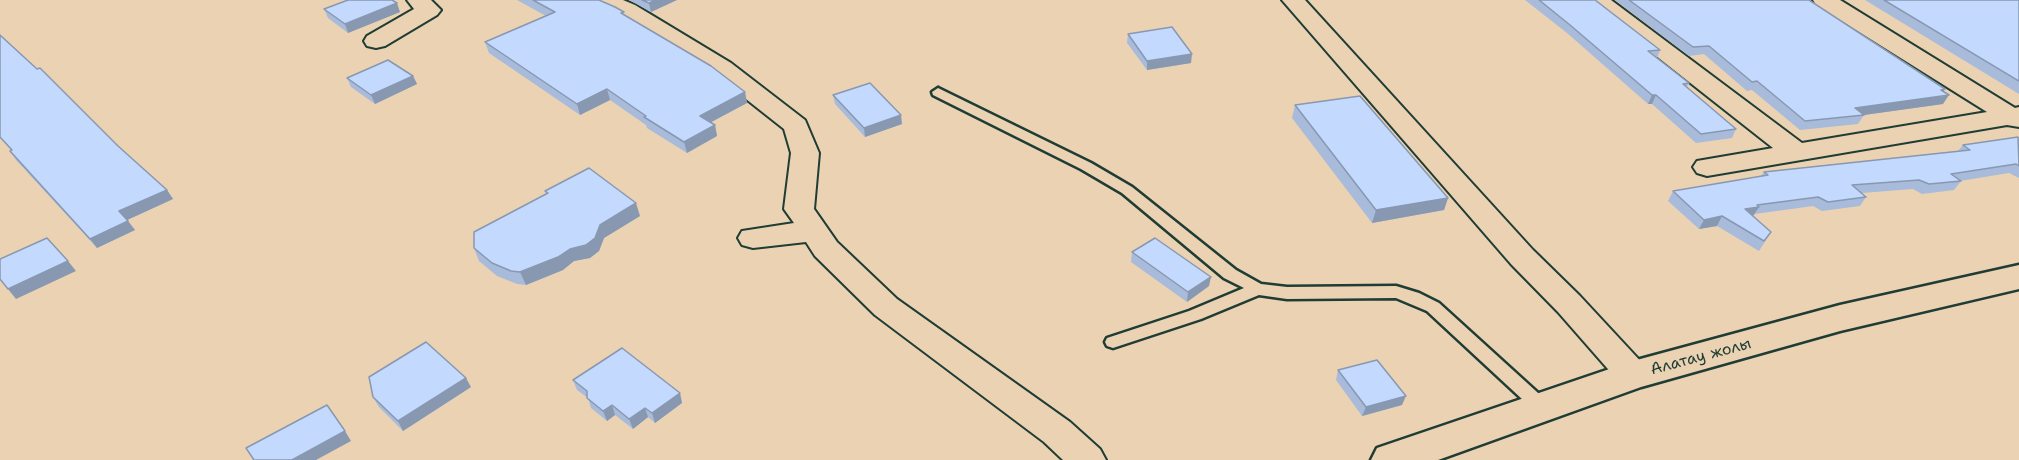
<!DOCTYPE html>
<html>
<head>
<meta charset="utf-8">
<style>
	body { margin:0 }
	canvas { display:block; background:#ebd2b3 }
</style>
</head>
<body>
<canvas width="2019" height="460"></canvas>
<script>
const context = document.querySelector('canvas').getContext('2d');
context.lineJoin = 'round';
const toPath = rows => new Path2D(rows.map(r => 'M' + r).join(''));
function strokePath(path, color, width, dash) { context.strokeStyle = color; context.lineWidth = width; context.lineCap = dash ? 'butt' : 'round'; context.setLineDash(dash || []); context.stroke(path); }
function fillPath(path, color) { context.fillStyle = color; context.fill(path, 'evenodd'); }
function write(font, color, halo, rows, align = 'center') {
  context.font = font + ' "Shantell Sans",sans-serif'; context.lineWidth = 4.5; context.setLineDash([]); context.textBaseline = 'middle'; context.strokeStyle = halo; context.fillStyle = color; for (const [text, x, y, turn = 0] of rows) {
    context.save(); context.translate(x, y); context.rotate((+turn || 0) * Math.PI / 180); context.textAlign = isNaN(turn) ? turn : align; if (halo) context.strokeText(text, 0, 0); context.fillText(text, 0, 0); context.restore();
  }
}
const service = toPath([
	[938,88,1091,163,1132,187,1236,270,1261,284,1287,287,1396,286,1419,293,1439,303,1548,402,1551,407,1548,412,1542,414,1536,412,1427,311,1396,298,1287,299,1259,295,1201,319,1113,348,1107,346,1105,342,1107,338,1189,311,1244,288,1224,278,1122,193,1081,169,933,95,932,92,938,88]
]);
const minor = toPath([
	[407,0,431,0,441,10,437,15,385,46,376,48,367,46,364,41,367,36,414,9,407,0],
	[593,0,623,0,635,5,731,63,805,120,819,153,814,209,837,242,897,299,1070,422,1100,449,1106,460,1063,460,1044,442,875,315,815,256,806,242,753,248,742,245,738,238,742,231,794,223,784,209,791,153,784,129,713,73,619,15,596,5,593,0],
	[1282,0,1305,0,1533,250,1580,296,1645,366,1650,375,1645,384,1633,388,1621,384,1558,312,1511,264,1282,0],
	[1585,0,1611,0,1802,143,1987,112,1816,5,1813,0,1840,0,2015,108,2019,107,2019,127,2007,125,1707,176,1697,173,1693,167,1697,161,1773,148,1585,0]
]);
const secondary = toPath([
	[2019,265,2019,289,1840,331,1641,387,1438,460,1371,460,1377,448,1633,361,1840,305,2019,265]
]);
const wall = toPath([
	[517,0,599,0,745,92,747,103,711,122,715,125,717,136,687,153,647,128,646,125,610,100,580,115,489,53,485,42,546,16],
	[629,0,677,0,651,12],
	[1525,0,1595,0,1660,50,1657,58,1689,83,1687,87,1736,129,1732,138,1696,143,1652,104,1648,104,1567,33],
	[1615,0,1809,0,1943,91,1943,104,1864,115,1858,124,1800,130,1752,90,1747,91,1704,54,1689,56],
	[1865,0,2019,0,2019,94],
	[324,9,400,12,348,33,328,18],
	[1128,34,1191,63,1147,70,1127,43],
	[0,35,118,146,167,190,173,199,127,220,135,230,97,248,16,160,10,151,11,150,0,138],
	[413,76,417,84,375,104,351,87,347,78],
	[833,95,902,124,865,137,835,104],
	[1295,105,1448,198,1444,210,1372,223,1292,118],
	[2019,138,2019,178,2009,173,1960,181,1961,181,1954,190,1922,194,1913,189,1862,193,1866,197,1860,206,1822,211,1813,206,1755,214,1753,216,1771,232,1759,251,1717,226,1699,229,1668,201,1673,191,1761,176,1764,172,1958,151,1963,145],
	[545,191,640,216,604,238,599,251,590,258,574,261,563,270,526,285,517,284,497,276,479,261,474,248,546,194],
	[1132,252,1209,286,1187,302,1131,262],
	[1338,370,1402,405,1362,416,1336,380],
	[573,380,680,393,682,403,655,423,648,417,633,429,615,415,607,421,591,408,588,398,577,390],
	[471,387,403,431,379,407,373,397]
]);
const shadedWall = toPath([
	[656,0,677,0,651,12,649,3],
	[397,3,400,12,348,33,345,24],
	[1192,54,1191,63,1147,70,1147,61],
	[413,76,417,84,375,104,371,95],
	[607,89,610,100,580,115,577,104],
	[1945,89,1940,97,1949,95,1943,104,1864,115,1855,108],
	[745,92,747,103,702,127,700,116],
	[1652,95,1656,95,1652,104,1648,104],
	[901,115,902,124,865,137,864,128],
	[715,125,717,136,687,153,684,142],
	[167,190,173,199,125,221,119,211],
	[1448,198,1444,210,1372,223,1376,210],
	[636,203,640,216,604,238,599,251,590,258,574,261,563,270,526,285,520,272,570,249,600,225],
	[1759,207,1753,216,1739,219,1745,209],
	[1722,216,1717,226,1699,229,1704,220],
	[128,221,135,230,97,248,90,239],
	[68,261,76,271,16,299,8,289],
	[1211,277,1209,286,1187,302,1188,292],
	[466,378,471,387,403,431,398,421],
	[680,393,682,403,655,423,652,413],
	[1406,396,1402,405,1362,416,1366,407],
	[612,405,615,415,607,421,603,411],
	[645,408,648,417,633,429,629,419],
	[345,431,351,441,316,460,292,460]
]);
const building = toPath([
	[348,0,392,0,397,3,345,24,324,9,348,0],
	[533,0,599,0,615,7,624,12,621,13,711,66,745,92,700,116,715,125,684,142,644,117,646,116,607,89,577,104,485,42,555,12,533,0],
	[642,0,656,0,649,3,642,0],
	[1539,0,1595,0,1660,50,1648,51,1689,83,1683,84,1736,129,1701,134,1656,95,1652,95,1570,25,1539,0],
	[1629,0,1809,0,1945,89,1941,90,1949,95,1855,108,1864,115,1805,121,1757,81,1752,82,1709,46,1693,47,1629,0],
	[1884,0,2019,0,2019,81,1884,0],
	[1172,27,1192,54,1147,61,1128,34,1172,27],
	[0,35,37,69,40,68,118,146,167,190,119,211,128,221,90,239,10,151,12,150,0,137,0,35],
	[388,60,413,76,371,95,347,78,388,60],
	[870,83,901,115,864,128,833,95,870,83],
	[1360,96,1448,198,1376,210,1295,105,1360,96],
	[2018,137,2019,166,2016,164,1951,174,1961,181,1929,184,1919,180,1852,185,1866,197,1828,202,1818,197,1757,205,1759,207,1745,209,1771,232,1764,241,1722,216,1704,220,1673,191,1768,175,1764,172,1970,150,1963,145,2018,137],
	[589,168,636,203,600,225,595,238,586,245,570,249,558,257,520,272,511,271,492,263,474,248,474,232,548,193,545,191,589,168],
	[47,238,68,261,8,289,0,279,0,259,47,238],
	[1155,238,1211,277,1188,292,1132,252,1155,238],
	[426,342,466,378,398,421,373,397,369,377,426,342],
	[622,348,680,393,652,413,645,408,629,419,612,405,603,411,587,398,587,391,573,380,622,348],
	[1377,360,1406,396,1366,407,1338,370,1377,360],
	[327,405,345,431,292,460,254,460,246,448,327,405]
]);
const streetNames = [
	["Алатау жолы",1701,357,-15]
];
strokePath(service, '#1f3d34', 5);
strokePath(minor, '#1f3d34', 4);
strokePath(secondary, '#1f3d34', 5);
fillPath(service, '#ebd2b3');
fillPath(minor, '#ebd2b3');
fillPath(secondary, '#ebd2b3');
fillPath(wall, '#a8bbda');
fillPath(shadedWall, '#8898b1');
fillPath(building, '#c3d9fd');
strokePath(building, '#8898b1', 1.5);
write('16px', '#1f3d34', '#ebd2b3', streetNames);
</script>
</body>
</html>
